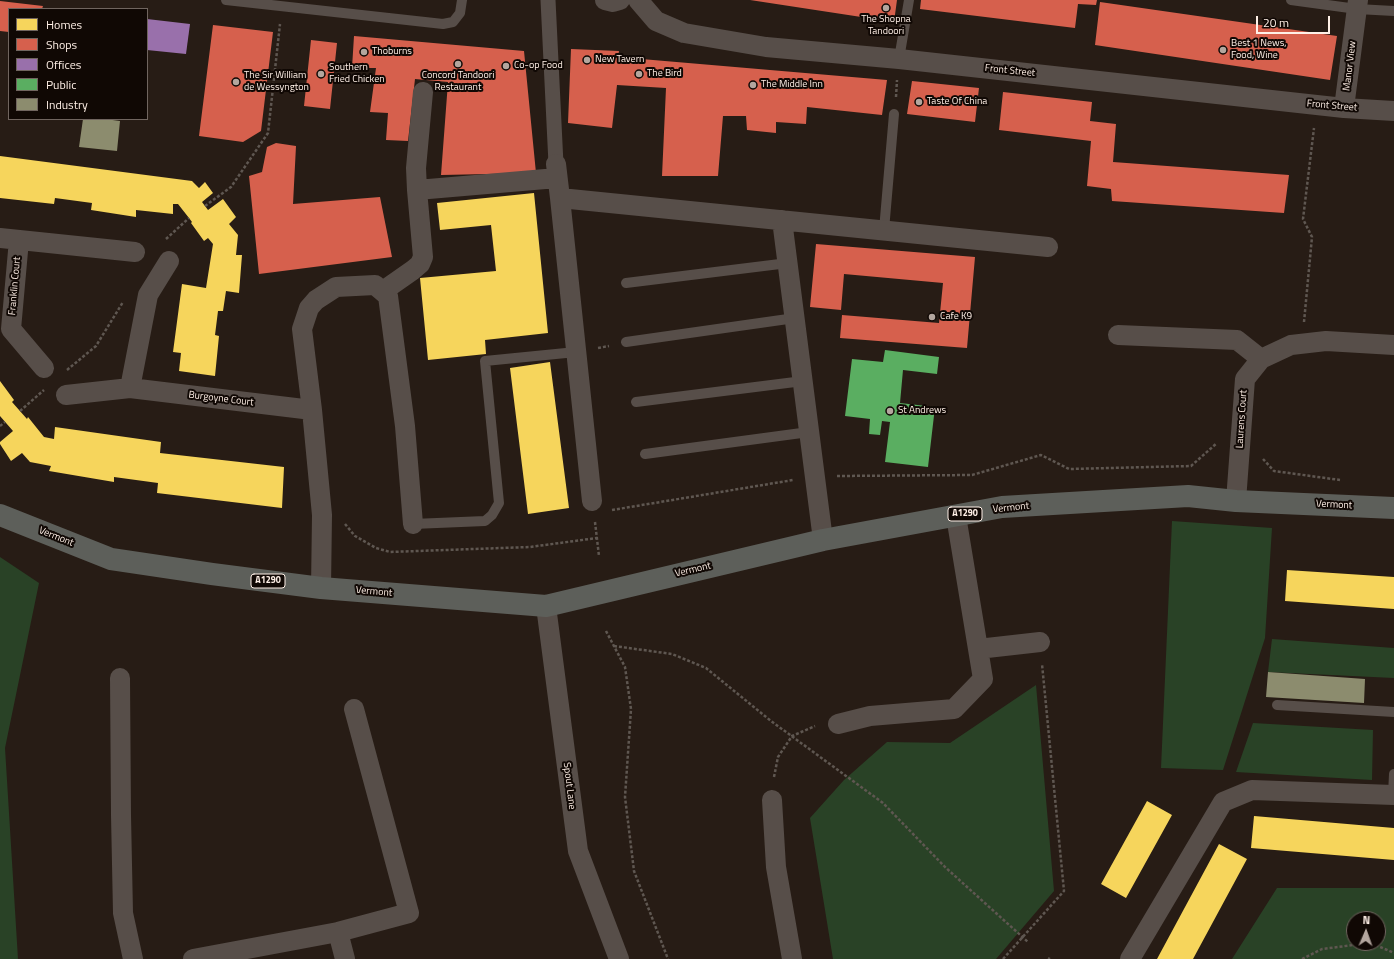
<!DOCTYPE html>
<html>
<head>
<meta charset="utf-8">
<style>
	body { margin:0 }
	#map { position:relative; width:1394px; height:959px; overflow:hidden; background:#271c15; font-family:"Titillium Web",sans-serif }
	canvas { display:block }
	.legend { position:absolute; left:8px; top:8px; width:140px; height:112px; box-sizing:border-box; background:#100804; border:1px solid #70655f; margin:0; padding:5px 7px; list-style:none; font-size:12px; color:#fff0e7 }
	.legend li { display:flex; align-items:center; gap:8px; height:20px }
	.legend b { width:20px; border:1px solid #70655f }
	.north { position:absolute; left:1346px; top:911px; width:40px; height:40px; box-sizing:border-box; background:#100804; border:1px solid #70655f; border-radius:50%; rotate:2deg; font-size:11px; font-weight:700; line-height:16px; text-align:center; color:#fff0e7 }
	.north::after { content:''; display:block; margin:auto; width:14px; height:18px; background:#b3a69e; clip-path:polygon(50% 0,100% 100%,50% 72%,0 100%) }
	.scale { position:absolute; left:1256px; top:16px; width:74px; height:18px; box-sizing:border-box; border:2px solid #fff0e7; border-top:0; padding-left:5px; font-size:12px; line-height:14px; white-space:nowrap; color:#fff0e7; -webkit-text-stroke:3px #100804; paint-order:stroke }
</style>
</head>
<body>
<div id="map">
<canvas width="1394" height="959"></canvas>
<ul class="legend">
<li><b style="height:11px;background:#f6d55c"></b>Homes</li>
<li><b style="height:11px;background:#d6604d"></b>Shops</li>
<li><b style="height:11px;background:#9970ab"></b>Offices</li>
<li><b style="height:11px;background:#5aae61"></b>Public</li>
<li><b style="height:11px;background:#8c8c6e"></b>Industry</li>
</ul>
<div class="north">N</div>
<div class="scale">20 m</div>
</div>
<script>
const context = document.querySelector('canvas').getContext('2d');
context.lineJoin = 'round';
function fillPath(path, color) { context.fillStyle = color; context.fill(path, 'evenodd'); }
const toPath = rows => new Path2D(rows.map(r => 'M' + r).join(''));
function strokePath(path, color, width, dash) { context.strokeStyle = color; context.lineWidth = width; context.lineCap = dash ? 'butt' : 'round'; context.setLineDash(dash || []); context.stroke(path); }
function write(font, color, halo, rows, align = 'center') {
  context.font = font + ' "Titillium Web",sans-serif'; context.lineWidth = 4; context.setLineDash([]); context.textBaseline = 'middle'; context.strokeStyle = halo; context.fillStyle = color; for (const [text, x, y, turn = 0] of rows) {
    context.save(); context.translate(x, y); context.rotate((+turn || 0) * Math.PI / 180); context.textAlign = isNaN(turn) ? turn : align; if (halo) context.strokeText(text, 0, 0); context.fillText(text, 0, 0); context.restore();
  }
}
const green = toPath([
	[1172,521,1272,528,1265,638,1223,770,1161,768],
	[0,557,39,583,5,748,18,959,0,959],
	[1272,639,1394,648,1394,678,1268,672],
	[1036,685,1054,891,996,959,833,959,810,818,844,780,887,742,950,743],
	[1253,723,1373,730,1372,780,1236,772],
	[1277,888,1394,888,1394,959,1232,959],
	[1354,919,1378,919,1378,943,1354,943]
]);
const homes = toPath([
	[0,156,192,181,199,188,205,182,213,193,202,202,208,210,223,199,236,217,229,224,238,235,236,255,242,255,239,293,226,291,223,311,218,311,215,335,219,336,215,376,179,371,181,353,173,352,182,284,206,288,213,244,208,238,204,241,191,223,192,222,189,218,178,204,173,204,173,214,136,210,136,217,91,210,92,203,55,198,54,204,0,198],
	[534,193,548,333,485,340,486,354,428,360,420,278,496,271,491,225,440,230,437,203],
	[550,362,569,508,528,514,510,368],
	[0,381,14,400,12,402,27,419,28,417,44,437,54,439,55,427,161,442,160,453,284,467,282,508,157,493,158,483,114,477,114,482,49,471,51,466,30,462,22,453,11,461,0,444,0,442,13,431,0,416],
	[1287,570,1394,577,1394,609,1285,601],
	[1147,801,1172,815,1126,898,1101,884],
	[1254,816,1394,828,1394,860,1251,848],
	[1219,844,1247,859,1193,959,1157,959]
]);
const shops = toPath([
	[750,0,897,0,894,22],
	[921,0,1097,0,1096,5,1078,4,1075,28,920,9],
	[0,1,43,6,42,9,9,9,9,32,0,31],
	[1100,2,1337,36,1330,80,1095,45],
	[213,25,273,32,261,131,243,142,199,136],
	[354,36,524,51,536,173,441,175,448,82,415,79,408,141,386,140,388,113,370,112,376,68,352,68],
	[311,40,337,43,330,109,304,106],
	[571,49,619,51,618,57,887,80,882,115,807,107,806,124,776,122,776,133,747,130,746,116,723,116,718,176,662,176,666,88,617,85,612,128,568,123],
	[912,81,979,88,975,122,907,114],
	[1003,92,1092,102,1090,121,1116,124,1113,162,1289,175,1284,213,1112,201,1111,189,1087,186,1091,141,999,130],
	[276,143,296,146,293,204,380,197,392,257,259,274,249,176,262,172,267,147],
	[816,244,975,257,967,348,840,338,842,315,939,323,943,283,844,274,841,310,810,307]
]);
const offices = toPath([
	[147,19,190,24,186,54,147,50]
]);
const public = toPath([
	[885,350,939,357,937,374,903,370,900,403,935,407,928,467,885,462,890,422,882,421,880,435,869,434,870,419,845,416,852,359,883,362]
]);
const industry = toPath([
	[83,119,105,119,120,121,117,151,79,147],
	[1268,672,1365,679,1364,703,1266,697]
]);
const path = toPath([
	[896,97,897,80],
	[205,206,231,187,268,133,280,24],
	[166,239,189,218],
	[1304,322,1312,237,1303,219,1314,128],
	[598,348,609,346],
	[67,370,96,346,123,302],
	[20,411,44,390],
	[0,426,5,422],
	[1263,459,1274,471,1340,480],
	[837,476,972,475,1041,455,1069,469,1191,466,1217,443],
	[612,510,793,480],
	[595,522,599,556],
	[345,524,355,536,376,548,390,552,530,547,597,538],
	[606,631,625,667,631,709,625,797,634,871,668,959],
	[614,646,672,654,706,668,771,721,883,803,945,867,1028,942],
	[774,777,778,757,792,736,815,726],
	[1371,943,1394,953],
	[1048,958,1050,959],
	[1003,959,1064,891,1042,664],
	[1302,959,1322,949,1369,943]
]);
const service = toPath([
	[226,0,443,24,453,22,460,13,462,0],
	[1291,0,1357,9,1394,11],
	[899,59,909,0],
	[884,230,894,114],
	[626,283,788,263],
	[626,342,795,318],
	[636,402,803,381],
	[645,454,809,432],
	[413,524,485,521,492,515,499,503,485,361,576,352],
	[1277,705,1394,712],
	[1393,795,1394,774]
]);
const pedestrian = toPath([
	[548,0,556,164]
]);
const minor = toPath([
	[605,0,613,2,620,0],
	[638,0,656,21,684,33,766,47,899,59,1344,108,1394,111],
	[1344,108,1358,0],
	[556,164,560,198,592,501],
	[417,190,416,168,423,92],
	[560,198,1048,247],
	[782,220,823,540],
	[0,238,135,252],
	[19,240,11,329,44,368],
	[169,261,148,295,130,388,312,410],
	[383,291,413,270,420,264,423,257,417,190,557,178],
	[1118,335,1237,340,1261,359],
	[66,395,130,388],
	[1236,501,1245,379,1261,359,1291,345,1326,341,1394,345],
	[321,588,322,515,312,410,302,329,309,308,316,300,336,287,375,285,388,296,405,426,413,524],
	[546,606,578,851,619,959],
	[978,649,1040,642],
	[120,678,121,815,123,913,133,959],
	[838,724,870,716,954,709,983,679,956,516],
	[772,800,776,867,792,959],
	[338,932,345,959],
	[193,959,338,932,409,913,354,709],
	[1130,959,1223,802,1252,790,1394,795]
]);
const primary = toPath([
	[0,515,111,559,212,574,321,588,546,606,823,540,1002,507,1188,496,1236,501,1394,508]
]);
const markers = [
	[886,8,4,"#b3a69e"],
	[1223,50,4,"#b3a69e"],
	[364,52,4,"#b3a69e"],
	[587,60,4,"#b3a69e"],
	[458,64,4,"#b3a69e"],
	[506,66,4,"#b3a69e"],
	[321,74,4,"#b3a69e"],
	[639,74,4,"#b3a69e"],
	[236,82,4,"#b3a69e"],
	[753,85,4,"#b3a69e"],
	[919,102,4,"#b3a69e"],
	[932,317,4,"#b3a69e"],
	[890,411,4,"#b3a69e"]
];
const shields = [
	[965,514,34],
	[268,581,34]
];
const shieldNames = [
	["A1290",965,514],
	["A1290",268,581]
];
const poiNames = [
	["The Shopna",886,20,"center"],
	["Tandoori",886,32,"center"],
	["Best 1 News,",1231,44],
	["Food, Wine",1231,56],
	["Thoburns",372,52],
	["New Tavern",595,60],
	["Co-op Food",514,66],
	["Southern",329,68],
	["Fried Chicken",329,80],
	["The Bird",647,74],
	["The Sir William",244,76],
	["de Wessyngton",244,88],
	["Concord Tandoori",458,76,"center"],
	["Restaurant",458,88,"center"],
	["The Middle Inn",761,85],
	["Taste Of China",927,102],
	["Cafe K9",940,317],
	["St Andrews",898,411]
];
const streetNames = [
	["Manor View",1350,66,-83],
	["Front Street",1010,71,6],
	["Front Street",1332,106,5],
	["Franklin Court",15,286,-85],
	["Burgoyne Court",221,399,7],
	["Laurens Court",1242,419,-86],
	["Vermont",1334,505,3],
	["Vermont",1011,508,-6],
	["Vermont",56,537,22],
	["Vermont",693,570,-13],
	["Vermont",374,592,5],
	["Spout Lane",569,786,83]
];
fillPath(green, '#294226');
fillPath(homes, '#f6d55c');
fillPath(shops, '#d6604d');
fillPath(offices, '#9970ab');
fillPath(public, '#5aae61');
fillPath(industry, '#8c8c6e');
strokePath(path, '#5f5751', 2.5, [3, 2]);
strokePath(service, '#574e49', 10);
strokePath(pedestrian, '#574e49', 15);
strokePath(minor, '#574e49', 20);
strokePath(primary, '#5d5f5a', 22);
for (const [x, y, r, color] of markers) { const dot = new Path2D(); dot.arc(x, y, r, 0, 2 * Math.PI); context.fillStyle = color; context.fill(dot); strokePath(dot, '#100804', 1.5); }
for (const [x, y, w] of shields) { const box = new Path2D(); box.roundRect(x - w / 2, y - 7, w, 14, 3); context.fillStyle = '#100804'; context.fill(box); strokePath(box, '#fff0e7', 1); }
write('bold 9px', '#fff0e7', null, shieldNames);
write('10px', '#fff0e7', '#100804', poiNames, 'left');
write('10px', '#fff0e7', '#100804', streetNames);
</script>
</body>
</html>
